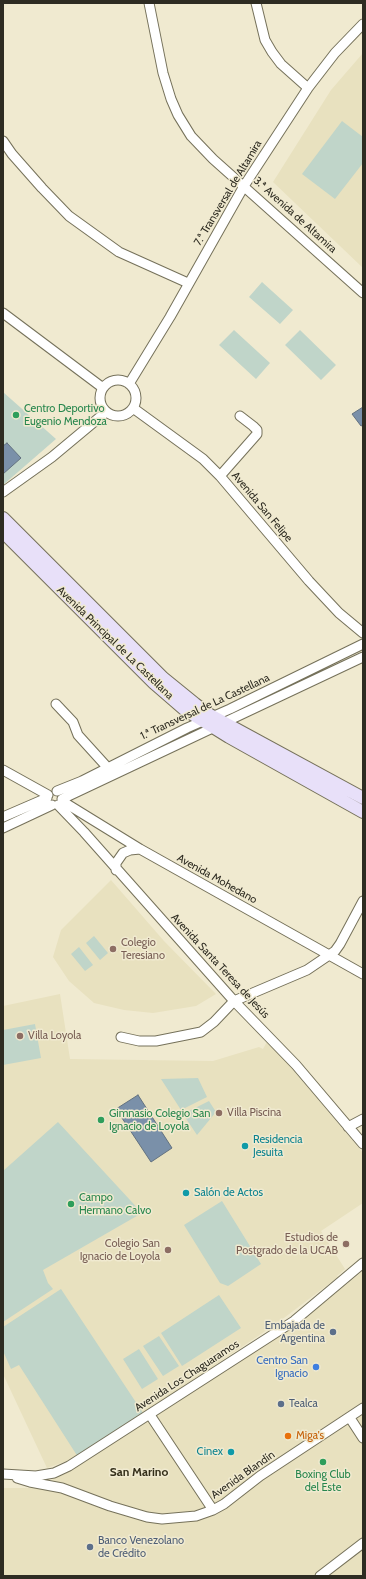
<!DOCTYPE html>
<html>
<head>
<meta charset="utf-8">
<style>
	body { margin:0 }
	#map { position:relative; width:366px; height:1579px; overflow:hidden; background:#f0ead0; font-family:Cabin,sans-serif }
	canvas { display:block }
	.frame { position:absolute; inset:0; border:4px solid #2e2c22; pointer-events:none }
</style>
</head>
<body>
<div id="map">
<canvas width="366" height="1579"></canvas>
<div class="frame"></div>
</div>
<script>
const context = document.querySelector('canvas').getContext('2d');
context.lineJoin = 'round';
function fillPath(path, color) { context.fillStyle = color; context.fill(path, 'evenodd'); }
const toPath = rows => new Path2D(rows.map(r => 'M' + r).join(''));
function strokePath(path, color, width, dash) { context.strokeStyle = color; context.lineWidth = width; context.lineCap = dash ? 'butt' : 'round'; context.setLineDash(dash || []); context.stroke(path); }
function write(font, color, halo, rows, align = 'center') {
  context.font = font + ' Cabin,sans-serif'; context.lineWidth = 3; context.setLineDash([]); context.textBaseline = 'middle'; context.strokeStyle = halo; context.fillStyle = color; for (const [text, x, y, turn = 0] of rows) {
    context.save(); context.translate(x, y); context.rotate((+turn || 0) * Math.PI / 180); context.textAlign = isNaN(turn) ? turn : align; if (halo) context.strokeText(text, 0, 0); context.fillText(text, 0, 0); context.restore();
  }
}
const built = toPath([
	[363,53,363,268,273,182,331,90],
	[111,880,164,941,216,994,196,1006,153,1013,124,1010,94,1003,69,981,53,957,61,930],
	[60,994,70,1059,213,1061,259,1047,263,1049,268,1040,363,1153,363,1203,321,1231,345,1269,337,1276,338,1277,276,1324,78,1457,47,1468,3,1374,3,1006],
	[363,1271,363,1576,3,1576,3,1488,40,1488,61,1474,295,1326]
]);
const green = toPath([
	[342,121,363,137,363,163,335,199,302,174],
	[262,282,293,310,280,324,249,297],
	[234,330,270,363,256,379,219,345],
	[300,330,336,365,321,380,285,345],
	[3,392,56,439,3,485],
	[94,936,108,953,100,960,86,943],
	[79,947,93,965,85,971,71,954],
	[35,1024,41,1058,3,1065,3,1030],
	[198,1078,207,1097,181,1110,161,1079],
	[209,1101,216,1112,197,1135,183,1114],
	[58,1122,142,1213,43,1270,48,1283,53,1289,3,1322,3,1171],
	[222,1201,261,1264,228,1286,220,1283,184,1225],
	[61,1289,143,1413,78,1457,19,1365,11,1369,3,1351,3,1327],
	[219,1295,241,1328,182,1366,161,1333],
	[159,1336,179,1366,163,1376,143,1346],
	[139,1349,158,1379,142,1389,123,1359]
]);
const water = toPath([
	[363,407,363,425,361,426,352,414,363,407],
	[7,443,21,458,3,474,3,446,7,443],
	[138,1095,172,1148,151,1162,116,1109,138,1095]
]);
const street = toPath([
	[149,3,163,73,171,99,178,115,191,136,213,159,363,293],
	[256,3,265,40,272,52,281,64,308,88],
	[3,141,12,154,42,188,69,216,119,252,188,283],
	[3,313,103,388],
	'100 398a18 18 0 1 1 36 0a18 18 0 1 1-36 0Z',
	[129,384,170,317,244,186,308,88,335,53,363,24],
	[133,408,203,459,220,476,309,581,339,613,363,633],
	[220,476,257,434,257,430,253,426,240,416],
	[3,492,52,457,106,412],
	[56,704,73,722,78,735,107,767],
	[3,770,48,795],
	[57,791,82,781,187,728,230,709,363,644],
	[62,799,363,657],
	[62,801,140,849,363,974],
	[58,805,84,832,234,1001,296,1065,363,1144],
	[3,817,47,798],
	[3,828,52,805],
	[116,870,116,863,123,853,130,850,140,849],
	[121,1037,139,1041,156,1041,201,1032,214,1022,234,1001,307,970,335,951,340,944,363,901],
	[348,1127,363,1119],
	[150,1415,213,1510],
	[350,1418,363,1438],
	[3,1474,36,1476,54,1473,69,1466,294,1321,363,1263],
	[17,1478,30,1482,62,1488,110,1506,147,1517,162,1519,196,1516,213,1510,224,1504,260,1476,363,1408],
	[320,1576,363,1543]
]);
const secondary = toPath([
	[3,518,163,678,195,704,210,715,363,798],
	[3,532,154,683,184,709,229,737,363,812]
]);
const markers = [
	[16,415,4,"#2e9e5b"],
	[113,949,4,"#8d6e63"],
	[20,1036,4,"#8d6e63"],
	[219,1113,4,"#8d6e63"],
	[101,1120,4,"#2e9e5b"],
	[245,1146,4,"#0f9aa8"],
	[186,1193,4,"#0f9aa8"],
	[71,1204,4,"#2e9e5b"],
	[346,1244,4,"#8d6e63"],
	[168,1250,4,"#8d6e63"],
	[333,1332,4,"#5c6f8a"],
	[316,1367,4,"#3f7fe0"],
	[281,1404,4,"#5c6f8a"],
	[288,1436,4,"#e8710a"],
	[231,1452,4,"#0f9aa8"],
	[323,1462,4,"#2e9e5b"],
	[90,1547,4,"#5c6f8a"]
];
const streetNames = [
	["7.ª Transversal de Altamira",228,193,-59],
	["3.ª Avenida de Altamira",295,215,42],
	["Avenida San Felipe",262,507,50],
	["Avenida Principal de La Castellana",115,643,44],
	["1.ª Transversal de La Castellana",205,707,-25],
	["Avenida Mohedano",217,879,29],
	["Avenida Santa Teresa de Jesús",220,966,47],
	["Avenida Los Chaguaramos",187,1376,-33],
	["Avenida Blandín",243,1475,-35]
];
const leisureNames = [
	["Centro Deportivo",24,409],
	["Eugenio Mendoza",24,422],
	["Gimnasio Colegio San",109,1114],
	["Ignacio de Loyola",109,1127],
	["Campo",79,1198],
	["Hermano Calvo",79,1211],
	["Boxing Club",323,1475,"center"],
	["del Este",323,1488,"center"]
];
const educationNames = [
	["Colegio",121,943],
	["Teresiano",121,956],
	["Villa Loyola",28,1036],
	["Villa Piscina",227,1113],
	["Estudios de",338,1238,"right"],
	["Postgrado de la UCAB",338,1251,"right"],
	["Colegio San",160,1244,"right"],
	["Ignacio de Loyola",160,1257,"right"]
];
const cultureNames = [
	["Residencia",253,1140],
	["Jesuita",253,1153],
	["Salón de Actos",194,1193],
	["Cinex",223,1452,"right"]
];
const serviceNames = [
	["Embajada de",325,1326,"right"],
	["Argentina",325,1339,"right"],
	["Tealca",289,1404],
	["Banco Venezolano",98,1541],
	["de Crédito",98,1554]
];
const shopNames = [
	["Centro San",308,1361],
	["Ignacio",308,1374]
];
const foodNames = [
	["Miga's",296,1436]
];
const neighbourhoodNames = [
	["San Marino",139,1472]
];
fillPath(built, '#e8e1bf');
fillPath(green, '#c0d5c9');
fillPath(water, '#7a90a9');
strokePath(water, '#637280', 1);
strokePath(street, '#75715a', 11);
strokePath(secondary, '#75715a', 14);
strokePath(street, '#fff', 9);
strokePath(secondary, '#e8e0f9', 12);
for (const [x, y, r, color] of markers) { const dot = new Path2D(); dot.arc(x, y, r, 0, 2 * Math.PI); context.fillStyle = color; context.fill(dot); strokePath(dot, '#f0ead0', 1.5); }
write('11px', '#2e2c22', '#f0ead0', streetNames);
write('11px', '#27864d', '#f0ead0', leisureNames, 'left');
write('11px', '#785e54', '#f0ead0', educationNames, 'left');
write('11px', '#0d838f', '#f0ead0', cultureNames, 'left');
write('11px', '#4e5e75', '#f0ead0', serviceNames, 'left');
write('11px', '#366cbe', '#f0ead0', shopNames, 'right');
write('11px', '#c56008', '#f0ead0', foodNames, 'left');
write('bold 12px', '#342f1a', '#f0ead0', neighbourhoodNames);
</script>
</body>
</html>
